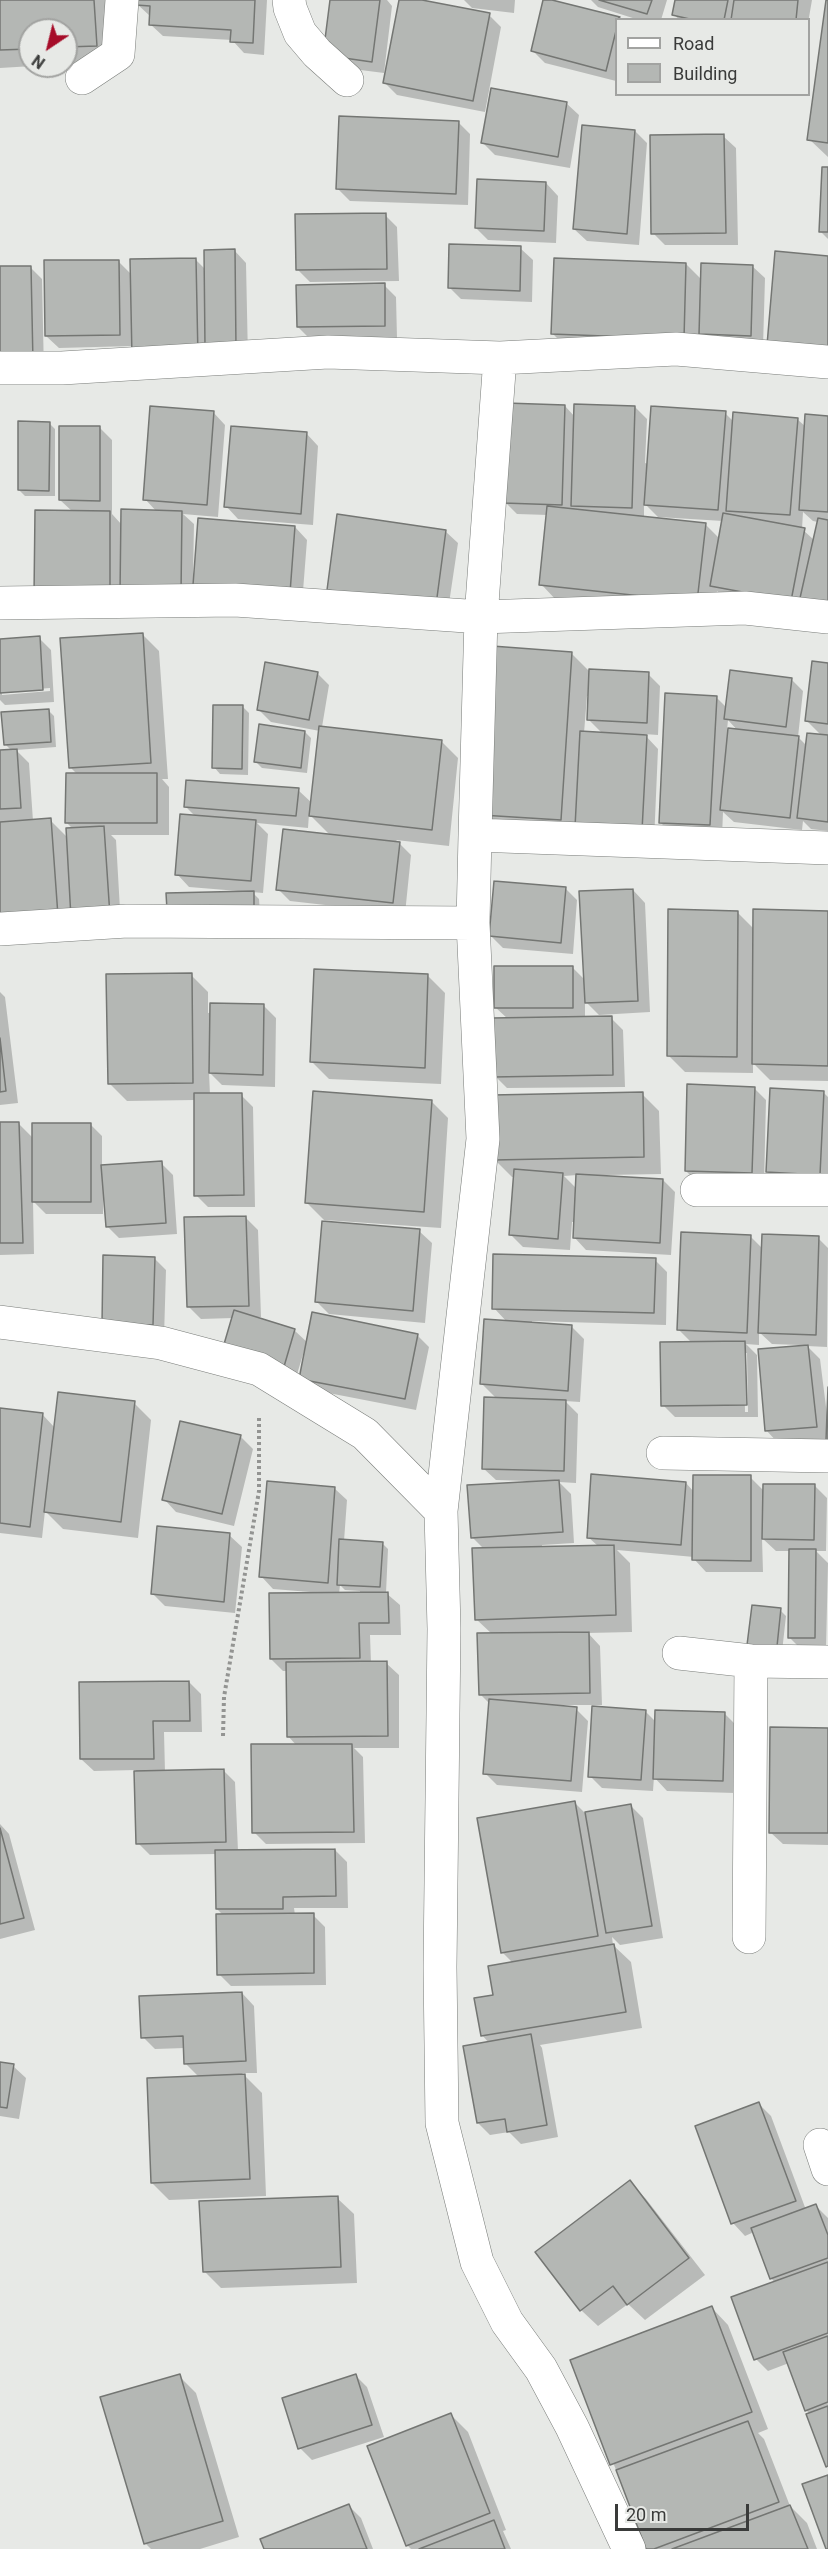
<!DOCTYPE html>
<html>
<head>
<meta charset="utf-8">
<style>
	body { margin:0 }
	#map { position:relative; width:828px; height:2549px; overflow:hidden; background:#e7e9e6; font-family:Roboto,sans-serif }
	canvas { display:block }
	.legend { position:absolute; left:615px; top:18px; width:195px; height:78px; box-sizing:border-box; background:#e7e9e6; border:2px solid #a2a3a1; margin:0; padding:8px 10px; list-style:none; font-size:18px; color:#3a3b3a }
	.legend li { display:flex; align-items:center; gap:12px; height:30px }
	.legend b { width:30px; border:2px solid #a2a3a1 }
	.north { position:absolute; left:18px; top:18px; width:60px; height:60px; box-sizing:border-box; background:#e7e9e6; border:2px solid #a2a3a1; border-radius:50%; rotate:215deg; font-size:16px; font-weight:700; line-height:24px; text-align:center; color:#3a3b3a }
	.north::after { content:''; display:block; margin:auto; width:21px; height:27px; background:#a60d29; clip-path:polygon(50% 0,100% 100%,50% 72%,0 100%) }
	.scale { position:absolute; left:615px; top:2504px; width:134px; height:27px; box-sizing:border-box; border:3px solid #3a3b3a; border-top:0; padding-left:8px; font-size:18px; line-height:21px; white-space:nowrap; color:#3a3b3a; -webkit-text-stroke:4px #e7e9e6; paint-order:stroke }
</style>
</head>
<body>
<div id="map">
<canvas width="828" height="2549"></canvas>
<ul class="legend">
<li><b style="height:8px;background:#fff"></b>Road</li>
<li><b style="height:16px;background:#b4b7b4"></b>Building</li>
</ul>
<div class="north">N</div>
<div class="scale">20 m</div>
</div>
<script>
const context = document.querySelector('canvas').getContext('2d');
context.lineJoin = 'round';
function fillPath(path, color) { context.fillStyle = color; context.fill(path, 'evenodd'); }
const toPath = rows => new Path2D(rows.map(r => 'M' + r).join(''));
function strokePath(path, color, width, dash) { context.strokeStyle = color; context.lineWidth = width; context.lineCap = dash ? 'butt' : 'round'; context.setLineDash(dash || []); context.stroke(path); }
const shadow = toPath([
	[0,0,110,0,113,62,66,64,66,30,30,30,30,66,33,66,0,68],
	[138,0,267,0,264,55,244,53,232,40,163,36,150,24,150,16,137,4],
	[332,0,387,0,392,6,384,73,337,67],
	[401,0,414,0,489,15,501,27,485,112,397,95,385,83],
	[464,0,515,0,514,13,472,8],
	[545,0,620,20,616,20,616,81,545,63,533,51],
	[591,0,667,0,661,20,639,20,598,7],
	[677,0,812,0,808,23,808,20,679,20,674,14],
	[828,0,828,157,809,139],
	[566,103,579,115,570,168,495,155,483,143],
	[458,122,470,134,468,205,350,201,338,189],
	[635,131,647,143,639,245,587,241,574,229],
	[723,136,736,148,738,245,665,245,653,233],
	[828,169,828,239,820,231],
	[546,183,558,196,556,243,488,240,476,228],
	[385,215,397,227,399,281,310,282,298,270],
	[520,248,533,260,532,302,461,299,449,287],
	[234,250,246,263,248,359,133,346,59,348,46,336,118,261,132,275,195,259,205,269],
	[686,264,702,280,752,266,765,278,763,347,713,346,701,334,700,355,570,351,553,334],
	[0,267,30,267,42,279,44,373,0,374],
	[384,285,396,297,397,338,310,339,298,327],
	[565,406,575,417,635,407,647,419,645,463,648,464,725,413,734,422,797,419,806,427,828,418,828,613,724,598,717,591,714,618,557,601,541,584,548,515,517,514,505,502],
	[644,503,658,517,723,521,720,539,705,524,644,518],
	[803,512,813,521,818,522,814,540,802,529],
	[213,412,225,425,218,517,183,514,194,524,193,576,295,527,307,540,302,604,207,597,193,583,192,605,121,608,73,512,60,500,100,428,112,440,112,514,122,525,157,512,145,499],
	[49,423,55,429,55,496,25,496,19,490],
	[306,433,318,446,313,525,238,519,226,506],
	[445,531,458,543,447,617,341,601],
	[142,634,159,651,168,779,162,779,169,787,169,835,111,835,116,840,121,927,0,938,0,752,12,751,5,744,48,710,54,716,56,747,16,750,29,763,33,821,50,820,68,838,73,829,67,823,77,774,70,767],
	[39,638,51,650,54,702,5,705,0,700,0,640],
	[50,688,50,691,2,695,2,692],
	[572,654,589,671,648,674,660,686,658,735,644,734,658,749,654,842,500,831,483,814],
	[587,696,590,696,589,720,603,734,584,733],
	[828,664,828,831,811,829,803,821,802,830,734,822,723,812,722,837,672,834,660,822,716,697,727,708,791,679,803,691,798,737,807,746,822,736,807,721],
	[728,720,738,731,727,730],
	[317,673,329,685,322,727,441,741,458,758,449,846,396,840,411,855,405,914,290,901,278,889,330,835,309,814,308,828,257,823,268,834,263,893,252,892,259,899,260,914,238,891,189,887,177,874,196,817,185,806,298,790,312,803,320,731,271,722,259,710],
	[243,707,249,713,248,775,220,774,214,767],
	[305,732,311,738,307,773,262,768,256,762],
	[565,888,577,900,573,954,503,948,491,936],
	[633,890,645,903,650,1012,599,1015,585,1001,585,1018,611,1018,623,1030,625,1087,507,1088,495,1076,508,1019,495,1007,572,967,585,980],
	[737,912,755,930,828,912,828,1081,770,1080,753,1063,753,1073,685,1072,668,1055],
	[191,975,208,992,208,1013,264,1006,276,1018,275,1087,222,1085,209,1072,210,1095,241,1095,253,1107,255,1207,208,1207,196,1195,195,1100,127,1101,110,1084],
	[428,976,445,993,441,1084,329,1079,312,1062],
	[0,992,5,997,18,1103,0,1105],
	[754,1088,766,1100,764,1185,698,1183,686,1171],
	[823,1092,828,1097,828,1186,779,1184,767,1171],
	[642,1094,659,1111,661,1174,607,1175,607,1177,663,1180,675,1192,671,1255,586,1250,574,1237,575,1222,572,1222,570,1250,523,1247,511,1235,515,1177,512,1177,495,1160],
	[577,1175,576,1188,564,1176],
	[431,1101,448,1118,441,1228,324,1220,307,1203],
	[18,1123,33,1138,90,1124,102,1136,102,1166,161,1163,173,1175,177,1234,119,1238,107,1226,105,1199,103,1199,103,1214,46,1214,33,1201,34,1254,0,1255,0,1124],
	[246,1218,258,1230,261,1317,254,1317,294,1330,308,1343,417,1335,429,1347,416,1410,313,1390,301,1378,306,1351,304,1351,295,1381,233,1318,201,1319,189,1307],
	[419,1231,432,1243,425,1323,329,1314,317,1302],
	[750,1236,763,1249,818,1238,828,1248,827,1347,807,1346,820,1359,828,1423,827,1439,778,1443,766,1430,799,1345,772,1344,759,1332,759,1345,746,1344,757,1355,758,1417,675,1417,663,1405,692,1343,679,1330],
	[744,1353,747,1353,748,1412,745,1412],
	[154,1258,166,1270,164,1337,115,1336],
	[655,1260,667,1272,666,1325,532,1321,532,1324,572,1327,584,1339,580,1402,565,1401,578,1414,576,1483,559,1482,571,1494,574,1543,542,1545,542,1548,598,1546,588,1537,686,1483,694,1492,750,1477,764,1491,815,1486,827,1498,826,1551,816,1551,828,1563,826,1649,801,1649,789,1637,790,1551,776,1551,762,1538,763,1572,706,1572,694,1559,694,1557,617,1550,630,1563,632,1632,588,1633,600,1646,602,1705,594,1705,594,1707,645,1711,656,1722,725,1714,737,1726,735,1793,667,1791,654,1777,653,1791,602,1788,590,1776,594,1705,563,1705,563,1707,576,1709,588,1721,582,1792,497,1785,485,1773,490,1704,480,1694,492,1634,476,1619,485,1550,472,1537,527,1484,527,1481,496,1480,483,1468,497,1399,482,1384,507,1322,494,1308],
	[134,1403,151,1420,138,1538,63,1529,45,1511,42,1538,0,1533,0,1410,42,1414,55,1428],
	[181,1422,241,1437,253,1449,234,1526,176,1512,164,1499],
	[334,1488,347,1500,344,1541,382,1543,388,1549,386,1593,400,1605,401,1635,370,1635,371,1663,386,1663,399,1675,399,1748,354,1748,363,1757,365,1843,266,1844,254,1832,297,1746,288,1736,287,1671,283,1671,271,1659,310,1592,273,1589,261,1576],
	[340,1585,345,1590,360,1591,360,1593,339,1594],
	[229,1535,242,1547,235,1613,165,1606,153,1594],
	[753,1607,780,1610,786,1616,781,1661],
	[189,1682,201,1694,202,1732,164,1732,165,1772,223,1770,235,1782,238,1851,335,1850,347,1862,348,1908,294,1908,295,1915,313,1915,325,1927,326,1985,231,1986,219,1974,224,1916,217,1909,216,1854,150,1855,138,1843,136,1770,94,1771,81,1759],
	[828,1729,828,1845,783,1844,770,1832],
	[575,1803,586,1814,631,1806,643,1818,663,1938,620,1945,612,1937,613,1945,631,1962,642,2028,540,2045,542,2048,558,2137,521,2144,509,2132,490,2135,478,2123,489,2043,482,2035,495,1996,513,1963,502,1952],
	[0,1824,9,1834,35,1930,0,1939],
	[242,1993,254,2006,257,2073,242,2073,262,2093,266,2196,169,2200,152,2183,200,2078,185,2063,185,2048,155,2049,143,2037],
	[0,2063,13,2066,26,2078,19,2119,0,2116],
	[759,2104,771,2116,806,2210,816,2206,828,2218,828,2467,810,2414,806,2410,789,2363,768,2371,756,2359,775,2283,771,2278,754,2232,745,2236,733,2223,697,2127],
	[630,2182,646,2199,705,2275,645,2320,628,2304,598,2326,581,2310],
	[337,2198,354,2214,357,2283,221,2288,204,2271],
	[712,2308,728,2325,768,2429,758,2433,764,2439,790,2506,807,2523,817,2549,648,2549,572,2361],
	[355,2375,367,2387,384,2437,312,2460,300,2448],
	[179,2376,196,2393,239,2537,200,2549,151,2549,145,2543],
	[451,2415,468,2432,506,2530,503,2531,511,2549,411,2549,407,2545],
	[349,2506,361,2518,373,2549,265,2549]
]);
const building = toPath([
	[0,0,94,0,97,46,66,47,66,30,30,30,30,49,0,50,0,0],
	[136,0,255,0,253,43,230,42,231,30,149,25,150,6,136,5,136,0],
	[330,0,380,0,372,62,323,55,330,0],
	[399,0,422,0,490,13,473,101,383,83,399,0],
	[543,0,552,0,620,17,616,20,616,31,606,71,531,51,543,0],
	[599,0,652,0,647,14,599,0],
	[675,0,728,0,724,20,694,20,672,15,675,0],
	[734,0,798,0,796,20,731,20,734,0],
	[826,0,828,0,828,143,807,140,826,0],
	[491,88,567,102,558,157,481,143,491,88],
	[339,116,459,121,456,194,336,189,339,116],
	[582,125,635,130,627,234,573,229,582,125],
	[724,134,726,233,651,234,650,135,724,134],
	[822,167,828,167,828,232,819,232,822,167],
	[477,179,546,182,544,231,475,228,477,179],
	[386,213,387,269,296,270,295,214,386,213],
	[449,244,521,246,520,291,448,288,449,244],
	[235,249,236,348,205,348,204,250,235,249],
	[775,251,828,256,828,350,767,345,775,251],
	[196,258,198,357,132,358,130,259,196,258],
	[554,258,686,263,684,339,551,334,554,258],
	[44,260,119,260,120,335,45,336,44,260],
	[701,263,753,265,751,336,699,334,701,263],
	[0,266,31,266,33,362,0,362,0,266],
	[385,283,385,326,297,327,296,285,385,283],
	[506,403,565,405,562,505,503,503,506,403],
	[574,404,635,406,632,508,571,506,574,404],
	[150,406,214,411,207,505,143,500,150,406],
	[651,406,726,411,718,510,644,505,651,406],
	[733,412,798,418,790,515,726,511,733,412],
	[805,414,828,416,828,512,799,510,805,414],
	[18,421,50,422,49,491,18,490,18,421],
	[59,426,100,426,100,501,59,500,59,426],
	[231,426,307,432,301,514,224,507,231,426],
	[547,506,706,523,697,602,539,585,547,506],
	[121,509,182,511,181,594,120,593,121,509],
	[35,510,110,511,110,596,34,595,35,510],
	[723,513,805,528,791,601,710,586,723,513],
	[337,514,446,530,436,605,327,590,337,514],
	[198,518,295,526,290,593,193,585,198,518],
	[818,518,828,520,828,604,800,598,818,518],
	[143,633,151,763,69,768,60,638,143,633],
	[40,636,43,690,0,693,0,639,40,636],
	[492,646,572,652,561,820,481,815,492,646],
	[812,661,828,663,828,724,805,721,812,661],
	[265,662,318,672,309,720,257,710,265,662],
	[589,669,649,672,647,723,587,720,589,669],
	[730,670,792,678,786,727,724,719,730,670],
	[665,693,717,696,710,825,659,823,665,693],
	[213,705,243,705,242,769,212,768,213,705],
	[49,709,51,742,4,745,1,712,49,709],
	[259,724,305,731,301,768,254,762,259,724],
	[319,726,442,740,432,830,309,816,319,726],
	[728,728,799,736,790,818,720,810,728,728],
	[580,731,647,735,642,831,575,827,580,731],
	[807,733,828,735,828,822,797,818,807,733],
	[17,749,21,808,0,809,0,750,17,749],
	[66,773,157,773,157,823,65,823,66,773],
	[186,780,299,788,296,816,184,807,186,780],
	[180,814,256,820,251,881,175,875,180,814],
	[51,818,58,916,0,920,0,822,51,818],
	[104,826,110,916,71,918,66,828,104,826],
	[283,829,400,842,393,903,276,890,283,829],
	[494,881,566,887,561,943,489,936,494,881],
	[633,889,638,1001,585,1003,579,891,633,889],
	[254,891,254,909,167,910,166,893,254,891],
	[668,909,738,911,737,1057,667,1056,668,909],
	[753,909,828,911,828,1066,752,1064,753,909],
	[494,966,573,966,573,1008,494,1008,494,966],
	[314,969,428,974,425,1068,310,1062,314,969],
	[192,973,193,1083,108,1084,106,974,192,973],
	[210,1003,264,1004,263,1075,209,1073,210,1003],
	[612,1016,613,1075,493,1077,492,1018,612,1016],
	[0,1038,6,1091,0,1092,0,1038],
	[687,1084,755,1087,752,1173,685,1171,687,1084],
	[770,1088,824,1091,820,1175,766,1172,770,1088],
	[313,1091,432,1100,424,1212,305,1203,313,1091],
	[643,1092,644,1157,494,1160,492,1095,643,1092],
	[194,1093,242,1093,244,1195,194,1196,194,1093],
	[0,1122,19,1122,23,1243,0,1243,0,1122],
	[32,1123,91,1123,91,1202,32,1202,32,1123],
	[162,1161,166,1223,106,1227,101,1165,162,1161],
	[514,1169,563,1173,558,1239,509,1235,514,1169],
	[576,1174,663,1179,660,1243,573,1238,576,1174],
	[246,1216,249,1306,187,1307,184,1217,246,1216],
	[322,1221,420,1229,413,1311,315,1302,322,1221],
	[681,1232,751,1235,747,1333,677,1330,681,1232],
	[762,1234,819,1236,816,1335,758,1333,762,1234],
	[493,1254,656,1258,654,1313,492,1309,493,1254],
	[103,1255,155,1257,153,1325,102,1324,103,1255],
	[234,1310,295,1329,283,1370,222,1351,234,1310],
	[312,1312,418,1334,405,1399,299,1379,312,1312],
	[484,1319,572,1325,568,1391,480,1384,484,1319],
	[745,1341,747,1405,661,1406,660,1342,745,1341],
	[808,1345,817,1427,765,1431,758,1349,808,1345],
	[828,1387,828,1440,826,1440,828,1387],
	[58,1392,135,1401,121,1522,44,1512,58,1392],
	[484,1397,566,1400,564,1471,482,1469,484,1397],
	[0,1408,43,1413,30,1527,0,1523,0,1408],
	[180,1421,241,1435,222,1514,162,1500,180,1421],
	[591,1474,686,1482,681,1545,587,1538,591,1474],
	[693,1475,751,1475,751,1561,692,1560,693,1475],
	[559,1480,563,1532,471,1538,467,1485,559,1480],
	[267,1481,335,1487,328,1583,259,1577,267,1481],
	[763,1484,815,1484,814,1540,762,1539,763,1484],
	[157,1526,230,1533,224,1602,151,1594,157,1526],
	[339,1539,383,1542,380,1587,337,1585,339,1539],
	[614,1545,616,1615,475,1620,472,1548,614,1545],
	[789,1549,816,1549,815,1638,788,1638,789,1549],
	[388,1592,389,1623,359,1623,360,1658,270,1659,269,1593,388,1592],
	[752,1605,781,1608,776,1656,746,1653,752,1605],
	[589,1632,590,1693,479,1695,477,1633,589,1632],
	[387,1661,388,1736,287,1737,286,1662,387,1661],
	[189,1681,190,1721,153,1721,154,1759,80,1759,79,1682,189,1681],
	[489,1699,577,1707,571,1781,483,1774,489,1699],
	[592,1706,646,1710,641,1780,588,1777,592,1706],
	[655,1710,725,1712,723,1781,653,1779,655,1710],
	[770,1727,828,1728,828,1833,769,1833,770,1727],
	[251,1744,352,1744,354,1832,252,1833,251,1744],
	[224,1769,226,1842,136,1844,134,1771,224,1769],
	[575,1801,598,1936,501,1953,477,1818,575,1801],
	[631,1804,652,1926,606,1933,585,1812,631,1804],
	[0,1828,24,1918,0,1924,0,1828],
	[335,1849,336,1896,283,1897,283,1909,216,1909,215,1850,335,1849],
	[314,1913,314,1973,217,1975,216,1914,314,1913],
	[614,1944,626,2012,481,2036,474,1998,493,1995,488,1966,614,1944],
	[242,1992,246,2061,184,2064,183,2036,141,2038,139,1996,242,1992],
	[531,2034,547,2125,507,2132,505,2119,477,2123,463,2046,531,2034],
	[0,2062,14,2064,7,2108,0,2107,0,2062],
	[245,2074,250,2179,151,2183,147,2078,245,2074],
	[759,2102,796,2201,731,2224,695,2126,759,2102],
	[630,2180,689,2258,627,2305,613,2286,580,2311,535,2252,630,2180],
	[338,2196,341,2267,203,2272,199,2201,338,2196],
	[816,2204,828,2235,828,2258,770,2279,751,2228,816,2204],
	[828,2262,828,2333,754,2360,731,2297,828,2262],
	[712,2306,752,2412,610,2465,570,2360,712,2306],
	[828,2336,828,2402,805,2411,783,2352,828,2336],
	[180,2374,223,2521,144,2544,100,2397,180,2374],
	[356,2374,372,2425,298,2449,282,2398,356,2374],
	[828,2406,828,2466,826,2467,806,2414,828,2406],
	[451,2413,490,2513,406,2546,367,2446,451,2413],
	[748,2421,779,2502,654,2549,646,2549,616,2470,748,2421],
	[828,2475,828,2549,826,2549,802,2484,828,2475],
	[349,2504,367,2549,264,2549,260,2539,349,2504],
	[790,2505,808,2549,672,2549,790,2505],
	[494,2520,505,2549,419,2549,494,2520]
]);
const path = toPath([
	[223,1736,224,1697,259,1491,259,1415]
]);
const minor = toPath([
	[289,0,290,8,300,33,317,53,347,80],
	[82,78,118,54,122,0],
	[0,368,62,368,328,352,500,358,676,349,828,362],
	[0,603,235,600,481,617,745,608,828,617],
	[475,835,828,848],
	[0,929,127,921,473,923],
	[697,1190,828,1190],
	[0,1322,161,1343,259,1369,365,1434,441,1511,444,1629,440,1967,442,2123,477,2262,507,2322,541,2369,572,2427,629,2549],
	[663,1453,828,1456],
	[441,1511,483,1139,473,923,475,835,481,617,500,358],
	[679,1653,751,1661,828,1662],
	[749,1937,751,1661],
	[820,2145,828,2169]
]);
fillPath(shadow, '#0003');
fillPath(building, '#b4b7b4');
strokePath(building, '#747673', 1.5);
strokePath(minor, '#797c79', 34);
strokePath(path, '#939492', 4, [3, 3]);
strokePath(minor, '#fff', 33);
</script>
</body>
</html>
